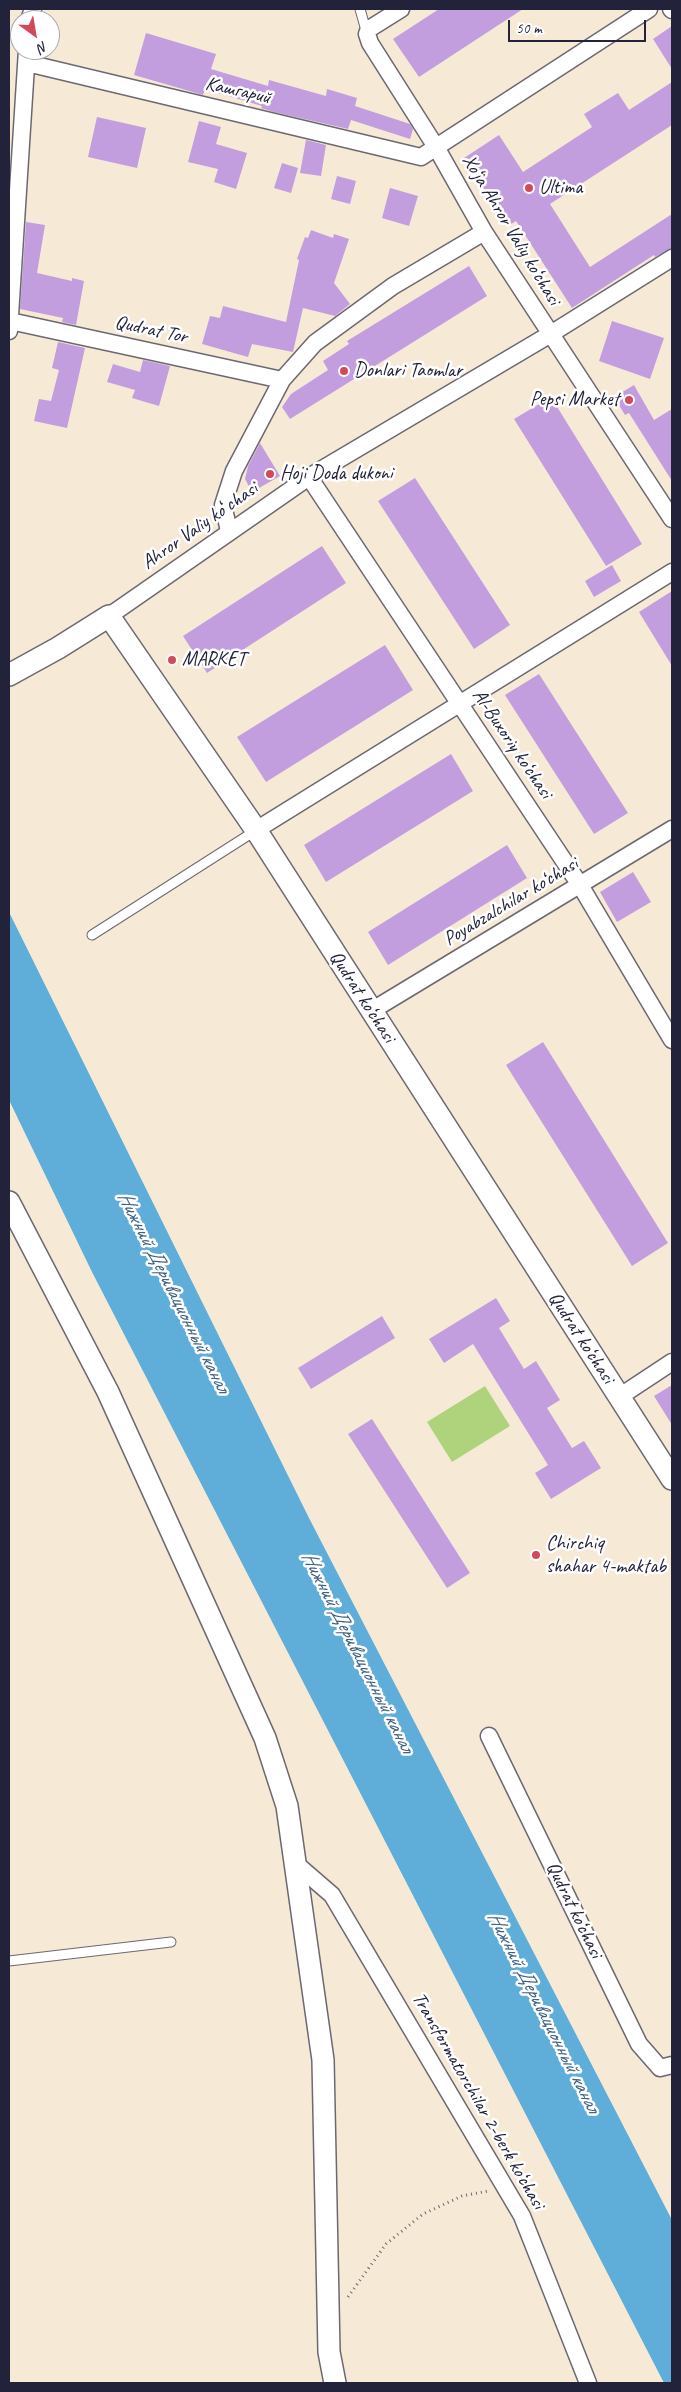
<!DOCTYPE html>
<html>
<head>
<meta charset="utf-8">
<style>
	body { margin:0 }
	#map { position:relative; width:681px; height:2392px; overflow:hidden; background:#f6ead6; font-family:Caveat,sans-serif }
	canvas { display:block }
	.frame { position:absolute; inset:0; border:10px solid #22223b; pointer-events:none }
	.north { position:absolute; left:10px; top:10px; width:50px; height:50px; box-sizing:border-box; background:#fff; border:1px solid #a7a7b1; border-radius:50%; rotate:148deg; font-size:14px; font-weight:700; line-height:20px; text-align:center; color:#22223b }
	.north::after { content:''; display:block; margin:auto; width:18px; height:22px; background:#d1495b; clip-path:polygon(50% 0,100% 100%,50% 72%,0 100%) }
	.scale { position:absolute; left:508px; top:20px; width:138px; height:22px; box-sizing:border-box; border:2px solid #22223b; border-top:0; padding-left:6px; font-size:15px; line-height:18px; white-space:nowrap; color:#22223b; -webkit-text-stroke:4px #fff; paint-order:stroke }
</style>
</head>
<body>
<div id="map">
<canvas width="681" height="2392"></canvas>
<div class="frame"></div>
<div class="north">N</div>
<div class="scale">50 m</div>
</div>
<script>
const context = document.querySelector('canvas').getContext('2d');
context.lineJoin = 'round';
function fillPath(path, color) { context.fillStyle = color; context.fill(path, 'evenodd'); }
const toPath = rows => new Path2D(rows.map(r => 'M' + r).join(''));
function strokePath(path, color, width, dash) { context.strokeStyle = color; context.lineWidth = width; context.lineCap = dash ? 'butt' : 'round'; context.setLineDash(dash || []); context.stroke(path); }
function write(font, color, halo, rows, align = 'center') {
  context.font = font + ' Caveat,sans-serif'; context.lineWidth = 5; context.setLineDash([]); context.textBaseline = 'middle'; context.strokeStyle = halo; context.fillStyle = color; for (const [text, x, y, turn = 0] of rows) {
    context.save(); context.translate(x, y); context.rotate((+turn || 0) * Math.PI / 180); context.textAlign = isNaN(turn) ? turn : align; if (halo) context.strokeText(text, 0, 0); context.fillText(text, 0, 0); context.restore();
  }
}
const green = toPath([
	[485,1386,510,1426,452,1462,427,1422]
]);
const water = toPath([
	[9,912,309,1518,672,2220,672,2383,664,2383,92,1272,9,1100]
]);
const building = toPath([
	[439,9,523,9,419,77,393,39],
	[672,26,672,69,653,39],
	[146,33,216,54,211,69,268,86,269,80,326,96,327,89,357,98,355,106,410,124,413,129,410,139,351,120,348,129,274,112,261,108,262,106,205,89,203,95,134,75],
	[672,82,672,125,550,204,590,267,672,214,672,248,655,257,654,255,572,308,516,221,508,226,464,158,499,135,523,172,592,127,584,114,618,93,629,110],
	[97,117,146,128,137,168,88,157],
	[199,121,221,127,216,144,247,153,236,189,214,182,218,169,188,162],
	[306,140,326,145,321,176,300,173],
	[282,163,298,168,291,193,274,188],
	[337,176,356,181,350,204,331,199],
	[390,188,418,196,409,226,382,218],
	[26,222,45,225,37,273,72,281,72,278,84,281,76,325,62,322,63,318,20,309],
	[311,230,333,238,334,234,349,239,334,283,350,304,335,316,303,308,293,352,252,344,248,357,202,344,210,316,220,318,223,306,286,322,299,260,297,259,305,237,308,238],
	[469,266,487,296,290,419,282,407,291,394,328,370,323,361,349,344,347,341],
	[612,321,664,338,650,379,599,361],
	[58,342,85,348,67,428,34,421,39,399,51,401,59,370,52,368],
	[143,360,170,366,159,406,132,398,135,390,107,382,113,364,140,372],
	[634,385,654,420,672,409,672,481,629,413,625,415,614,397],
	[551,397,642,544,606,566,514,419],
	[260,443,280,476,252,492,245,479,248,466],
	[415,478,510,625,474,649,378,501],
	[322,546,346,583,207,673,183,636],
	[612,565,621,581,594,597,585,581],
	[672,591,672,666,639,612],
	[385,645,413,690,266,782,237,737],
	[539,674,628,813,594,834,505,695],
	[451,754,473,791,326,882,304,845],
	[507,845,527,878,388,965,368,932],
	[633,872,651,902,617,922,600,892],
	[543,1042,668,1243,632,1266,506,1065],
	[496,1298,510,1321,499,1328,524,1369,536,1361,560,1400,547,1408,572,1448,584,1441,601,1468,551,1499,535,1473,548,1465,473,1344,444,1363,429,1339],
	[382,1316,395,1338,311,1389,298,1368],
	[672,1385,672,1425,654,1396],
	[372,1419,470,1573,447,1588,348,1434]
]);
const path = toPath([
	[348,2297,386,2244,423,2214,462,2196,488,2191]
]);
const service = toPath([
	[360,9,367,34],
	[92,935,255,831],
	[9,1961,171,1942]
]);
const minor = toPath([
	[401,9,369,29,367,34,370,43,436,147,484,232,672,519],
	[671,9,672,10],
	[29,20,33,9],
	[27,63,421,157,649,9],
	[10,321,282,380],
	[9,331,27,50],
	[309,477,580,885,672,1040],
	[229,531,223,505,234,471,282,380,315,343,393,286,484,232],
	[109,616,309,477,549,335,672,258],
	[256,830,672,572],
	[371,1011,672,829],
	[619,1397,672,1362],
	[489,1736,639,2044,660,2068,672,2065],
	[295,1863,332,1895,522,2216,588,2383]
]);
const tertiary = toPath([
	[9,675,58,648,109,616,256,830,672,1479],
	[9,1202,108,1392,265,1738,287,1806,323,2060,329,2352,335,2383]
]);
const markers = [
	[529,188,5,"#d1495b"],
	[344,371,5,"#d1495b"],
	[629,400,5,"#d1495b"],
	[270,474,5,"#d1495b"],
	[172,660,5,"#d1495b"],
	[536,1555,5,"#d1495b"]
];
const streetNames = [
	["Кашгарий",238,91,13],
	["Xo‘ja Ahror Valiy ko‘chasi",511,230,59],
	["Qudrat Tor",151,330,12],
	["Ahror Valiy koʻchasi",200,526,-35],
	["Al-Buxoriy ko‘chasi",512,744,56],
	["Poyabzalchilar ko‘chasi",511,902,-31],
	["Qudrat ko‘chasi",362,997,57],
	["Qudrat ko‘chasi",581,1338,57],
	["Qudrat ko‘chasi",574,1910,64],
	["Transformatorchilar 2-berk ko‘chasi",478,2101,60]
];
const poiNames = [
	["Ultima",539,188],
	["Donlari Taomlar",354,371],
	["Pepsi Market",619,400,"right"],
	["Hoji Doda dukoni",280,474],
	["MARKET",182,660],
	["Chirchiq",546,1544],
	["shahar 4-maktab",546,1567]
];
const waterNames = [
	["Нижний Деривационный канал",173,1292,63],
	["Нижний Деривационный канал",357,1652,63],
	["Нижний Деривационный канал",543,2012,63]
];
fillPath(green, '#afd37d');
fillPath(water, '#5faed9');
fillPath(building, '#c29edf');
strokePath(service, '#6c6871', 11);
strokePath(minor, '#6c6871', 19);
strokePath(tertiary, '#6c6871', 24);
strokePath(path, '#6c6871', 3, [1, 4]);
strokePath(service, '#fff', 9);
strokePath(minor, '#fff', 16);
strokePath(tertiary, '#fff', 21);
for (const [x, y, r, color] of markers) { const dot = new Path2D(); dot.arc(x, y, r, 0, 2 * Math.PI); context.fillStyle = color; context.fill(dot); strokePath(dot, '#fff', 2); }
write('20px', '#22223b', '#fff', streetNames);
write('20px', '#22223b', '#fff', poiNames, 'left');
write('italic 21px', '#3d6182', '#fff', waterNames);
</script>
</body>
</html>
